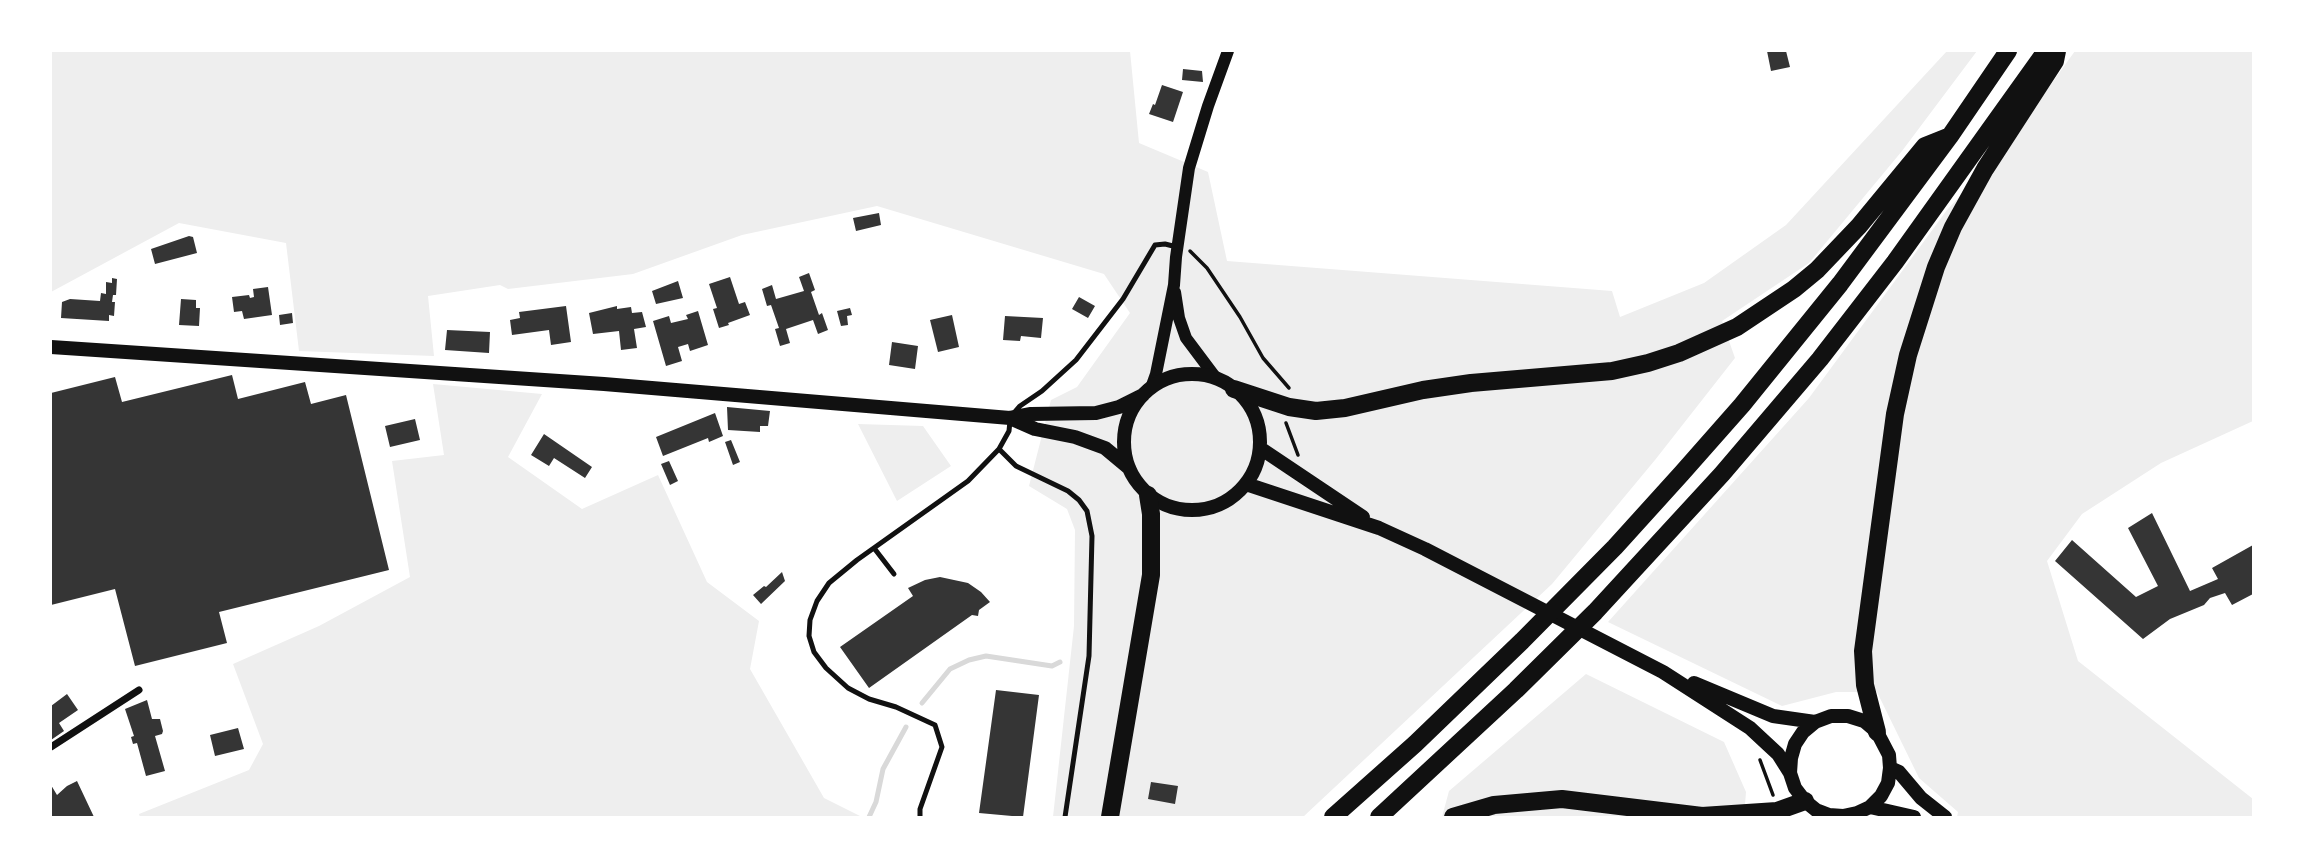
<!DOCTYPE html>
<html>
<head>
<meta charset="utf-8">
<style>
	body { margin:0 }
	#map { position:relative; width:2304px; height:868px; overflow:hidden; background:#fff; font-family:"IBM Plex Serif",serif }
	canvas { display:block }
	.frame { position:absolute; inset:0; border:52px solid #fff; pointer-events:none }
</style>
</head>
<body>
<div id="map">
<canvas width="2304" height="868"></canvas>
<div class="frame"></div>
</div>
<script>
const context = document.querySelector('canvas').getContext('2d');
context.lineJoin = 'round';
function fillPath(path, color) { context.fillStyle = color; context.fill(path, 'evenodd'); }
const toPath = rows => new Path2D(rows.map(r => 'M' + r).join(''));
function strokePath(path, color, width, dash) { context.strokeStyle = color; context.lineWidth = width; context.lineCap = dash ? 'butt' : 'round'; context.setLineDash(dash || []); context.stroke(path); }
const green = toPath([
	[51,51,1130,51,1139,143,1208,172,1227,261,1612,291,1620,317,1704,283,1786,225,1947,51,1977,51,1902,151,1809,263,1722,321,1735,358,1655,460,1552,584,1303,817,1053,817,1074,626,1075,530,1067,509,1029,486,1051,400,1077,387,1130,313,1104,274,877,206,742,235,633,274,508,289,500,285,428,296,434,356,299,351,286,243,179,223,51,292],
	[2075,51,2253,51,2253,421,2161,463,2082,514,2047,561,2078,661,2253,799,2253,817,1957,817,1958,812,1919,778,1877,692,1836,692,1782,706,1608,622,1809,398,1947,210,2007,145],
	[433,384,542,394,508,457,582,509,658,475,707,582,759,621,750,669,824,798,862,817,140,817,139,814,249,770,263,744,233,664,319,626,410,577,392,461,444,455],
	[858,424,923,426,951,466,897,501],
	[1586,674,1724,742,1746,792,1744,817,1442,817,1449,791]
]);
const stream = toPath([
	[922,703,950,669,969,660,986,656,1052,666,1060,662],
	[869,817,876,802,883,769,906,727]
]);
const building = toPath([
	[1767,51,1786,51,1790,67,1771,71],
	[1183,69,1202,71,1203,82,1182,80],
	[1162,85,1183,92,1173,122,1149,114,1153,104,1155,105],
	[879,213,881,225,856,231,853,218],
	[189,236,193,237,197,253,155,264,151,249],
	[809,273,815,290,811,292,819,315,822,313,828,330,818,334,813,320,786,329,790,343,780,346,775,329,779,328,771,305,767,306,762,289,772,285,776,299,804,291,799,277],
	[730,277,739,304,745,302,750,315,728,323,729,325,719,328,713,309,717,308,709,284],
	[112,278,117,279,116,295,113,295,112,302,115,302,114,316,109,315,109,321,61,318,62,302,70,299,100,301,101,293,106,294,106,282,112,283],
	[678,281,683,298,656,304,652,291],
	[268,287,272,315,244,319,242,311,234,312,232,297,249,295,250,298,254,297,253,289],
	[1079,297,1095,306,1088,318,1072,309],
	[181,299,196,300,196,308,200,308,199,326,179,325],
	[566,306,571,342,551,345,549,330,512,335,510,320,520,318,519,312],
	[617,306,617,309,631,307,632,313,642,312,646,327,634,329,637,348,621,350,619,331,593,334,589,313],
	[850,308,852,315,847,316,848,325,841,326,837,311],
	[698,311,708,345,690,351,688,344,678,347,682,361,666,366,653,321,669,316,671,323,688,319,686,315],
	[292,313,293,323,280,325,279,315],
	[952,315,959,347,938,352,930,320],
	[1005,316,1043,318,1041,338,1021,336,1020,341,1003,340],
	[447,330,490,332,489,353,445,350],
	[892,342,918,346,915,369,889,365],
	[232,375,238,399,305,382,311,404,346,395,389,570,219,612,227,643,135,666,115,589,51,605,51,393,115,377,122,402],
	[727,407,770,411,768,426,760,426,760,432,728,430],
	[715,413,723,436,709,442,708,438,663,456,656,437],
	[415,419,420,440,390,447,385,426],
	[544,434,592,467,585,478,554,458,549,466,531,455],
	[731,440,740,462,733,465,725,442],
	[669,461,678,481,670,485,661,464],
	[2152,513,2190,591,2218,579,2212,568,2253,545,2253,594,2232,605,2225,593,2210,598,2204,605,2170,619,2143,639,2055,561,2072,540,2136,597,2158,586,2128,528],
	[782,572,785,581,761,604,753,595,764,586,766,587],
	[940,577,968,583,981,592,990,602,979,610,978,616,972,615,869,688,840,647,913,596,908,588,925,580],
	[996,690,1039,695,1023,817,979,813],
	[67,694,78,710,59,723,64,731,51,740,51,706],
	[147,700,152,719,160,719,163,731,162,734,155,736,165,771,146,776,137,743,133,744,131,737,134,736,125,709],
	[238,728,244,749,215,756,210,735],
	[77,781,94,817,51,817,51,785,57,795,67,786],
	[1151,782,1178,786,1175,804,1148,799]
]);
const path = toPath([
	[1190,251,1207,268,1240,317,1263,358,1289,388],
	[1286,423,1298,455],
	[1760,760,1773,795]
]);
const service = toPath([
	[1014,413,1020,406,1042,391,1076,360,1123,299,1155,245,1165,244,1177,247],
	[999,449,1016,466,1068,491,1079,500,1087,511,1092,536,1089,656,1065,817],
	[874,548,894,574],
	[920,817,920,809,942,747,935,725,896,707,869,699,848,688,826,668,814,652,809,636,810,620,817,601,829,583,857,560,968,481,999,449,1009,431,1010,421]
]);
const minor = toPath([
	[51,747,139,690]
]);
const tertiary = toPath([
	[1175,292,1179,318,1186,338,1216,378],
	[1151,388,1156,374,1174,285,1176,257,1189,168,1208,106,1228,51]
]);
const secondary = toPath([
	[51,347,604,384,1010,418,1031,414,1096,413,1119,407,1143,395],
	'1124 442a68 68 0 1 1 136 0a68 68 0 1 1-136 0Z',
	[1010,418,1035,429,1075,437,1105,448,1129,468],
	[1260,448,1363,517],
	[1246,484,1379,528,1425,549,1663,672,1750,728,1778,754,1790,773,1795,788,1805,801,1816,810,1829,815,1843,816,1857,813,1870,807,1881,796,1888,783,1890,768,1889,755,1877,732,1864,721,1848,716,1831,716,1815,722,1803,732,1795,744,1791,758,1790,773],
	[1694,683,1773,716,1815,722],
	[1890,768,1899,772,1921,798,1945,817],
	[1870,807,1914,817]
]);
const trunk = toPath([
	[1234,389,1289,407,1316,411,1345,408,1423,390,1471,383,1612,371,1648,363,1679,353,1737,327,1794,289,1817,270,1859,226,1925,146,1950,136],
	[1877,732,1865,685,1863,651,1895,414,1908,355,1936,267,1953,227,1985,169,2055,61,2057,51],
	[1110,817,1151,575,1151,514,1148,495],
	[1333,817,1415,744,1522,641,1615,547,1682,473,1742,405,1840,284,1950,136,2008,51],
	[1379,817,1516,690,1595,612,1722,474,1820,359,1895,262,2046,51],
	[1453,817,1494,805,1562,799,1702,816,1777,811,1805,801]
]);
fillPath(green, '#eee');
strokePath(stream, '#d9d9d9', 5);
fillPath(building, '#353535');
strokePath(path, '#111', 3.5);
strokePath(service, '#111', 5);
strokePath(minor, '#111', 7);
strokePath(tertiary, '#111', 12);
strokePath(secondary, '#111', 14);
strokePath(trunk, '#111', 18);
</script>
</body>
</html>
